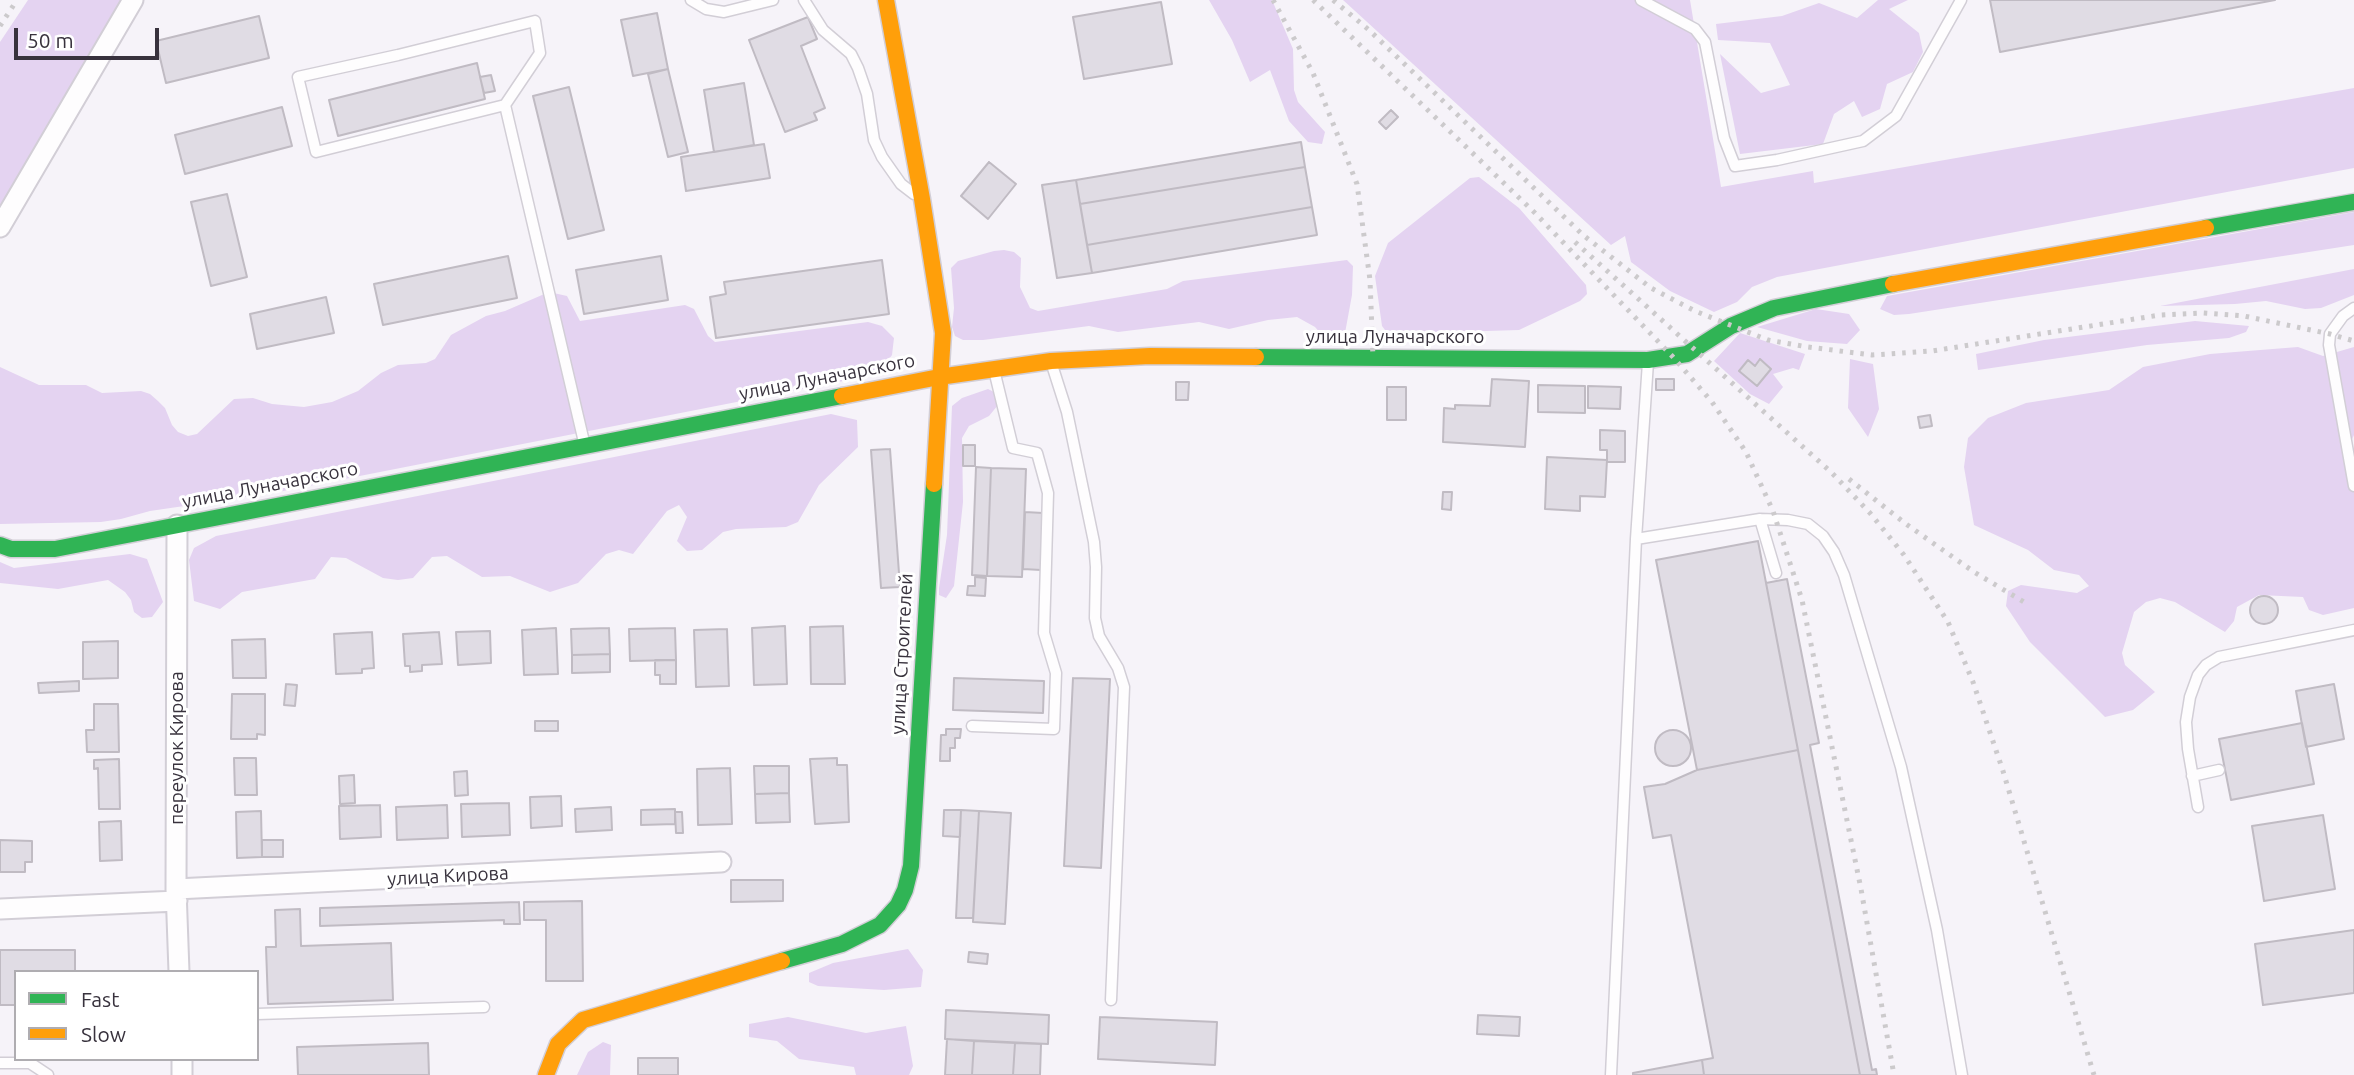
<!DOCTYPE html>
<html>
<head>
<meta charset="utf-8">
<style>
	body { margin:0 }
	#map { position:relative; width:2354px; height:1075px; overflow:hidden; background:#f6f3f9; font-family:Ubuntu,sans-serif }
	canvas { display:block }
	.legend { position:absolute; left:14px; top:970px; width:245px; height:91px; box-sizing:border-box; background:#fff; border:2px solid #afadb1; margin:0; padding:9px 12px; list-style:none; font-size:21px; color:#38323d }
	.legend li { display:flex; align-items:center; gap:14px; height:35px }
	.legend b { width:35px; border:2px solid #afadb1 }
	.scale { position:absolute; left:14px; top:28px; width:145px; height:32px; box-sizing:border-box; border:4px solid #38323d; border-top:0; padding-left:9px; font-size:21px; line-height:24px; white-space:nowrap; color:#38323d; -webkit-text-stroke:5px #fff; paint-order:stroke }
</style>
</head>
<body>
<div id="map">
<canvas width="2354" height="1075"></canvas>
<ul class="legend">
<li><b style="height:9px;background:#30b455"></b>Fast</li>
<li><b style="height:9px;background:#ff9f0a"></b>Slow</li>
</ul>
<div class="scale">50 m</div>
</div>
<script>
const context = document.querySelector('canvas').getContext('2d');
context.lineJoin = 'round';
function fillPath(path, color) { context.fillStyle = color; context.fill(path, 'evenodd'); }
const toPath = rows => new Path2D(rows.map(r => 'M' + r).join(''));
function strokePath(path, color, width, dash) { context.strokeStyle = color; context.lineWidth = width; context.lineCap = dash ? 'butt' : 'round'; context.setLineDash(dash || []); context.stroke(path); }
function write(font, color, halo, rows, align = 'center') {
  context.font = font + ' Ubuntu,sans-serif'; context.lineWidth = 6; context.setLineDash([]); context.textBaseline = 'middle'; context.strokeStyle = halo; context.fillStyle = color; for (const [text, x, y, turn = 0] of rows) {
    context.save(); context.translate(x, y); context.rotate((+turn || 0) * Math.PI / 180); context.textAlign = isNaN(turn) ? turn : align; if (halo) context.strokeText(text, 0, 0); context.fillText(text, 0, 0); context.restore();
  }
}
const green = toPath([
	[28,0,121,0,0,207,0,42],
	[1209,0,1272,0,1293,49,1294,90,1298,102,1325,132,1322,144,1308,142,1289,121,1270,70,1250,82,1232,40],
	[1343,0,1690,0,1721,187,1813,171,1814,183,2354,88,2354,168,1777,277,1752,287,1737,302,1714,312,1670,291,1631,262,1625,236,1611,245],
	[1878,0,1908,0,1889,9,1919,33,1923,52,1913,72,1887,84,1880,109,1862,117,1854,101,1834,114,1823,144,1740,154,1720,54,1761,93,1790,85,1770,43,1718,40,1716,24,1782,16,1819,3,1857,18],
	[1479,177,1519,208,1586,285,1587,294,1580,301,1519,330,1388,334,1382,326,1375,276,1388,243,1470,178],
	[2354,212,2354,245,1909,314,1894,315,1880,309,1887,296],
	[1004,250,1014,252,1021,258,1020,287,1030,308,1038,311,1167,289,1183,281,1347,260,1353,266,1352,295,1345,333,1340,342,1328,342,1315,327,1297,317,1268,320,1229,329,1199,322,1118,332,1089,326,983,340,963,340,955,336,952,327,954,308,951,268,958,261,994,251],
	[2354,269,2354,295,2321,308,2305,309,2266,301,2235,304,2160,306],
	[549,292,567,296,580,321,685,305,694,309,708,336,715,342,868,322,882,326,894,338,892,355,882,369,869,376,273,493,150,511,121,519,101,522,0,524,0,367,39,385,86,385,102,393,141,391,150,394,158,401,165,408,172,425,178,432,188,436,197,434,234,399,253,398,272,404,304,407,332,402,358,391,381,373,398,365,426,363,435,359,451,335,486,316,505,311],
	[1816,309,1849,314,1860,330,1847,344,1807,341,1757,327],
	[2195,321,2249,326,2246,332,2229,338,2147,345,1978,370,1976,354,2044,340],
	[1740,333,1805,354,1799,370,1793,368,1773,374,1783,387,1769,404,1750,394,1714,361],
	[2298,347,2323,356,2354,347,2354,435,2348,448,2354,466,2354,608,2323,615,2309,610,2303,597,2259,595,2237,607,2234,621,2225,632,2175,602,2160,598,2146,602,2134,612,2122,653,2125,665,2155,692,2133,710,2105,717,2030,642,2006,606,2008,591,2021,585,2077,593,2089,586,2079,575,2054,570,2028,550,1974,525,1964,467,1968,438,1988,418,2026,403,2109,390,2143,367,2210,354],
	[1850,359,1873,364,1879,409,1868,437,1848,408],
	[988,389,994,392,998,405,989,416,969,426,962,438,963,502,954,586,946,598,939,595,939,588,947,535,952,406,962,398],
	[831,414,857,420,858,447,819,485,798,522,786,527,736,529,723,532,702,550,687,551,677,541,687,517,679,505,667,511,633,554,619,550,606,554,578,583,550,592,510,576,482,577,447,556,432,557,413,578,398,580,383,578,346,558,331,557,315,579,242,592,220,609,194,601,189,560,194,548,216,536],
	[130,554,147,559,163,602,152,617,142,618,134,612,131,600,125,592,108,580,58,589,0,583,0,562,14,568],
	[908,949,923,970,921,987,884,990,818,986,809,982,809,973,833,963],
	[788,1017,866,1033,906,1026,913,1066,909,1075,856,1075,854,1067,799,1059,777,1041,749,1037,749,1024],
	[603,1042,611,1045,610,1075,577,1075,588,1052]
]);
const building = toPath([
	[1990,0,2275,0,2000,52,1990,0],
	[1161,2,1172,64,1084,79,1073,17,1161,2],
	[657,13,668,69,633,76,621,20,657,13],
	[259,16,269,58,166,83,156,41,259,16],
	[808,17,817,39,801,46,825,108,814,113,817,120,785,132,749,40,808,17],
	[477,63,485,99,338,136,329,100,477,63],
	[668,69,688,152,668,157,648,74,668,69],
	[491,75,495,91,484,93,480,77,491,75],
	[744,83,754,145,714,152,704,90,744,83],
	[569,87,604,230,568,239,533,96,569,87],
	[282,107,292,146,185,174,175,135,282,107],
	[1391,110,1398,117,1386,129,1379,122,1391,110],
	[1301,142,1305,167,1080,204,1076,180,1301,142],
	[764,144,770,178,686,191,681,157,764,144],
	[989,162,1016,184,988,219,961,196,989,162],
	[1305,167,1312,207,1087,245,1080,204,1305,167],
	[1076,180,1092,273,1057,278,1042,185,1076,180],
	[227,194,247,277,211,286,191,202,227,194],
	[1312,207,1317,235,1092,273,1087,245,1312,207],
	[508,256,517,298,383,325,374,284,508,256],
	[661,256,668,300,584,314,576,270,661,256],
	[882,260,889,314,716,338,710,297,726,294,724,282,882,260],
	[326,297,334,333,257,349,250,314,326,297],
	[1760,359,1771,369,1757,386,1739,371,1748,360,1755,366,1760,359],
	[1492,379,1529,381,1525,447,1443,442,1444,408,1455,409,1455,405,1490,406,1492,379],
	[1656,379,1674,379,1674,390,1656,390,1656,379],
	[1176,382,1189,382,1188,400,1176,400,1176,382],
	[1538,385,1585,386,1585,413,1538,412,1538,385],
	[1588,386,1621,387,1620,409,1588,408,1588,386],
	[1387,387,1406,387,1406,420,1387,420,1387,387],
	[1930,415,1932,426,1920,428,1918,417,1930,415],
	[1600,430,1625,431,1625,462,1607,462,1607,450,1600,450,1600,430],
	[963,445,975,445,975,466,963,466,963,445],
	[890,449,900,587,881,588,871,450,890,449],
	[1547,457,1607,460,1605,497,1580,496,1580,511,1545,509,1547,457],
	[976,467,991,468,987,576,972,575,976,467],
	[991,468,1026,469,1022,577,987,576,991,468],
	[1443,492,1452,492,1451,510,1442,509,1443,492],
	[1025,512,1043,513,1041,570,1023,569,1025,512],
	[1758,541,1798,750,1697,770,1656,560,1758,541],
	[975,577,986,578,985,596,967,595,968,586,975,586,975,577],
	[1787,579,1819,743,1810,745,1872,1070,1876,1069,1877,1075,1860,1075,1766,583,1787,579],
	'2250 610a14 14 0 1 1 28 0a14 14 0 1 1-28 0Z',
	[785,626,787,684,754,685,752,628,785,626],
	[843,626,845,684,811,684,810,627,843,626],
	[556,628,558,674,524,675,522,630,556,628],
	[609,628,610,654,572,655,571,629,609,628],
	[675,628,676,660,630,661,629,629,675,628],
	[727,629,729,686,696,687,694,630,727,629],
	[490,631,491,663,458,665,456,632,490,631],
	[372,632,374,668,362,669,362,673,336,674,334,634,372,632],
	[439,632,442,664,422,665,422,671,410,672,410,666,405,666,403,634,439,632],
	[265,639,266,678,233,678,232,640,265,639],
	[118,641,118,678,83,679,83,642,118,641],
	[610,654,610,672,572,673,572,655,610,654],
	[655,660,676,660,676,684,660,684,660,675,655,675,655,660],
	[954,678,1044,681,1043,713,953,710,954,678],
	[1073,678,1110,679,1101,868,1064,866,1073,678],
	[79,681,79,691,39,693,38,683,79,681],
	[286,684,297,685,295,706,284,705,286,684],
	[2334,684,2344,739,2306,747,2296,691,2334,684],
	[232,694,265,694,265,735,257,734,257,739,231,739,232,694],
	[94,704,118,704,119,752,87,752,86,730,94,730,94,704],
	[535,721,558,721,558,731,535,731,535,721],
	[2302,723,2314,784,2231,800,2219,739,2302,723],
	[946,729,961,729,960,738,955,738,955,748,950,748,950,761,940,761,941,735,946,735,946,729],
	'1655 748a18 18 0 1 1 36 0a18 18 0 1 1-36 0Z',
	[1798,750,1860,1075,1704,1075,1702,1060,1713,1058,1671,835,1653,838,1644,787,1665,784,1697,770,1798,750],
	[234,758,256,758,257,795,235,795,234,758],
	[837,758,837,765,847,765,849,822,815,824,810,759,837,758],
	[119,759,120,809,99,809,98,768,94,769,94,760,119,759],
	[754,766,789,766,789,793,755,794,754,766],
	[730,768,732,824,698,825,697,769,730,768],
	[467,771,468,795,455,796,454,772,467,771],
	[354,775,355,803,340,804,339,776,354,775],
	[789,793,790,822,756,823,755,794,789,793],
	[561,796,562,826,531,828,530,797,561,796],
	[509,803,510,835,462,837,461,804,509,803],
	[380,805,381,837,340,839,339,806,380,805],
	[447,805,448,838,397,840,396,807,447,805],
	[611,807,612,830,576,832,575,809,611,807],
	[675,809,675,824,641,825,641,810,675,809],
	[944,810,961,810,960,837,943,836,944,810],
	[961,810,979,811,973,918,956,918,961,810],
	[261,811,262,857,237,858,236,812,261,811],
	[979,811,1011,813,1005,924,973,922,979,811],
	[675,812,682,812,683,833,676,833,675,812],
	[2323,815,2335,889,2264,901,2252,826,2323,815],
	[121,821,122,860,100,861,99,822,121,821],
	[0,840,32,841,32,862,25,862,25,872,0,872,0,840],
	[262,840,283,840,283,857,262,857,262,840],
	[731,880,783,880,783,901,731,902,731,880],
	[582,901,583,981,546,981,546,920,524,920,524,902,582,901],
	[519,902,520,924,504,924,504,920,320,926,320,908,519,902],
	[300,909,301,946,391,943,393,1000,268,1004,266,947,276,947,275,910,300,909],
	[2354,930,2354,993,2263,1005,2255,944,2354,930],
	[0,950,75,950,75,972,16,972,16,1005,0,1005,0,950],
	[969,952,988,954,987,964,968,962,969,952],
	[946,1010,1049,1015,1048,1044,945,1039,946,1010],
	[1478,1015,1520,1017,1519,1036,1477,1034,1478,1015],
	[1100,1017,1217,1022,1215,1065,1098,1059,1100,1017],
	[947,1039,974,1041,972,1075,945,1075,947,1039],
	[974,1041,1015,1043,1013,1075,972,1075,974,1041],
	[428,1043,429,1075,298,1075,297,1047,428,1043],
	[1015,1043,1041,1044,1040,1075,1013,1075,1015,1043],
	[638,1058,678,1058,678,1075,638,1075,638,1058],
	[1702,1060,1704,1075,1633,1075,1633,1073,1702,1060]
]);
const lane = toPath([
	[691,0,706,9,724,12,773,0],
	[804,0,823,30,851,54,858,68,867,94,874,140,882,157,901,184,914,194],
	[1641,0,1695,29,1705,42,1724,138,1735,166,1777,160,1863,141,1896,116,1961,0],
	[505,105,316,152,298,77,398,55,535,21,540,53,505,105,584,442],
	[2354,308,2343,316,2330,334,2329,345,2354,486],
	[1052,365,1067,412,1094,542,1096,567,1095,618,1099,636,1118,668,1124,687,1111,1000],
	[1760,519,1788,520,1808,524,1823,536,1834,552,1844,575,1901,767,1937,930,1962,1075],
	[1636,539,1760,519,1776,573],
	[972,726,1054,729,1056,673,1044,633,1048,493,1037,453,1013,448,994,370],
	[2192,776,2219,770],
	[2198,807,2188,749,2186,722,2190,697,2198,675,2206,665,2219,657,2354,630],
	[257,1014,484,1007],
	[0,1063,30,1063,48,1075],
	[1611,1075,1636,539,1648,362]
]);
const street = toPath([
	[0,227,133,0],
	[177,525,176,889,179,972],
	[176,889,721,862],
	[0,909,177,901],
	[182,1059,182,1075]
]);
const fast = toPath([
	[2206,228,2354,202],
	[1256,357,1648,360,1687,354,1731,326,1774,308,1893,284],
	[0,545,11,549,55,549,842,396],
	[782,961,842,944,880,925,898,905,905,890,911,866,934,484]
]);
const slow = toPath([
	[886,0,922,199,943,333,934,484],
	[1893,284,2206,228],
	[842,396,939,377,1051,361,1150,356,1256,357],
	[546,1075,558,1044,583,1020,782,961]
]);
const rail = toPath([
	[1273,0,1313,73,1357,184,1370,280,1373,358],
	[1313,0,1535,213,1673,357,1712,402,1746,452,1773,511,1802,600,1861,889,1894,1075],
	[1333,0,1369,30,1583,235,1651,288,1695,311,1768,340,1808,347,1872,355,1932,351,2160,315,2203,313,2244,316,2330,334,2354,341],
	[0,26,17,0],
	[1575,242,1832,473,1870,513,1904,555,1948,622,1973,682,2003,771,2094,1075],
	[1849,479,1906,524,1974,572,2029,605]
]);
const streetNames = [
	["улица Луначарского",1395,337],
	["улица Луначарского",827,377,-11],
	["улица Луначарского",270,485,-11],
	["улица Строителей",902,654,-87],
	["переулок Кирова",177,748,-90],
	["улица Кирова",448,876,-3]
];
fillPath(green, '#e4d3f1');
fillPath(building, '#e0dce4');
strokePath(building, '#c0bbc3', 2);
strokePath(lane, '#d2ced6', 13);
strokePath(street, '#d2ced6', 23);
strokePath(fast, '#d2ced6', 19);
strokePath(slow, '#d2ced6', 19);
strokePath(lane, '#fefdfe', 10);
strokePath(street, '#fefdfe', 19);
strokePath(fast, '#30b455', 16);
strokePath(slow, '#ff9f0a', 16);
strokePath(rail, '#cccacc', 5, [3.5, 7]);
write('19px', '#38323d', '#fff', streetNames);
</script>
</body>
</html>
